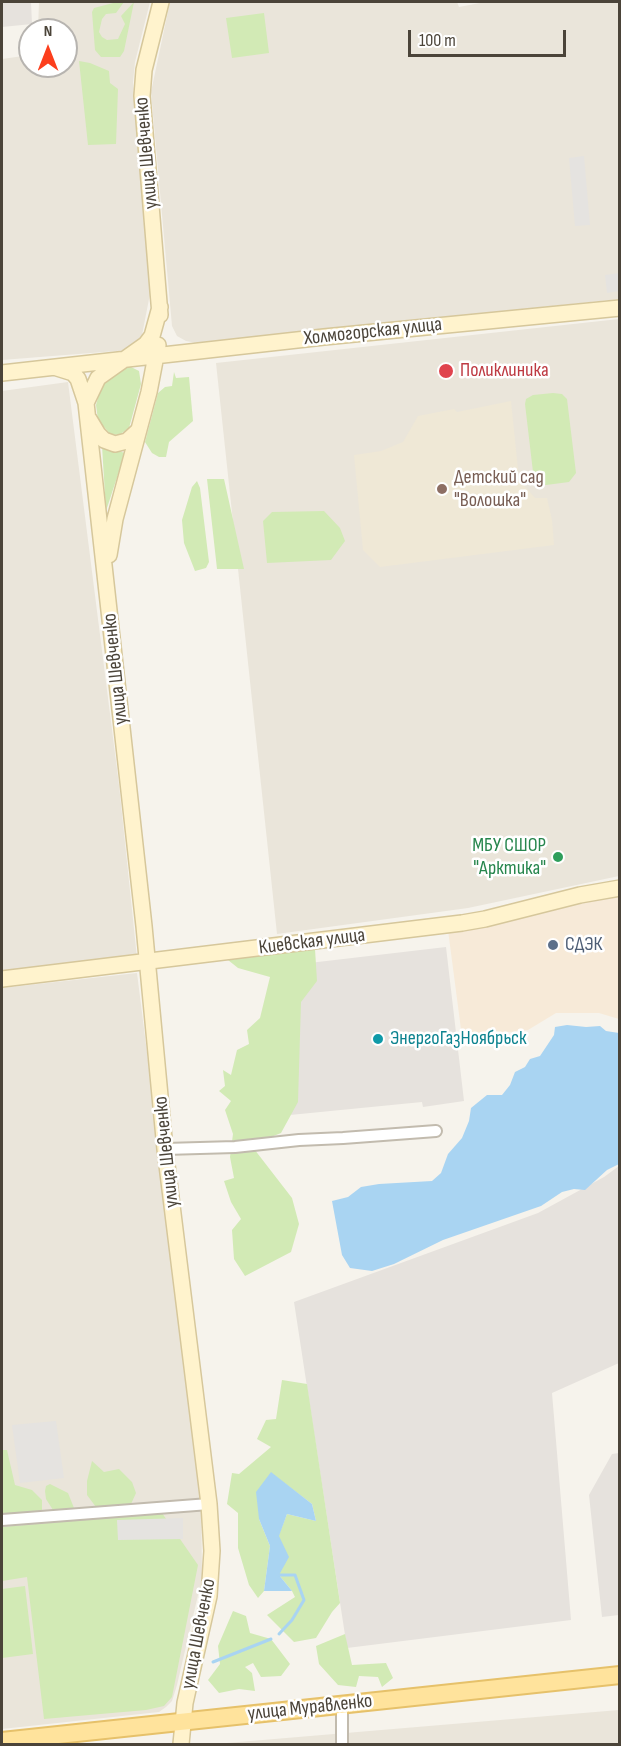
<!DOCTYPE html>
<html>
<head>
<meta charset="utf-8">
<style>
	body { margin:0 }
	#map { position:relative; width:621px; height:1746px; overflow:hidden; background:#f6f3ec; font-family:"Sofia Sans Condensed",sans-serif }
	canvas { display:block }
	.frame { position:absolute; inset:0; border:3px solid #4b4439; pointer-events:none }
	.north { position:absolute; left:18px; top:18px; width:60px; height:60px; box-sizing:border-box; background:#fff; border:2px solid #b7b4b0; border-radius:50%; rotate:0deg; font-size:16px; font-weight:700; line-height:24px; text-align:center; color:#4b4439 }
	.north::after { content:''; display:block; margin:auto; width:21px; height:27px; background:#fc3f1d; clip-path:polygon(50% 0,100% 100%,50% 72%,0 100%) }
	.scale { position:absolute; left:408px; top:30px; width:158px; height:27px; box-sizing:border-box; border:3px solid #4b4439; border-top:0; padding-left:8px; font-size:18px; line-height:21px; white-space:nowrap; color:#4b4439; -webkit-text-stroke:4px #fff; paint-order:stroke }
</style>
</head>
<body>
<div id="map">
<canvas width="621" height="1746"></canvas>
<div class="frame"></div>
<div class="north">N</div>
<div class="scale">100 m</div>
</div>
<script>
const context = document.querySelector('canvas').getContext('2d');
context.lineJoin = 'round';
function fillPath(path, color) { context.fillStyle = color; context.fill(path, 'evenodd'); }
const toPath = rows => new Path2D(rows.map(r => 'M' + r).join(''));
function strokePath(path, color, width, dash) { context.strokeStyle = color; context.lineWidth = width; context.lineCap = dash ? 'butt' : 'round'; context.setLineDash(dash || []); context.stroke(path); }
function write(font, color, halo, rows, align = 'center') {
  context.font = font + ' "Sofia Sans Condensed",sans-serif'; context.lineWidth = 5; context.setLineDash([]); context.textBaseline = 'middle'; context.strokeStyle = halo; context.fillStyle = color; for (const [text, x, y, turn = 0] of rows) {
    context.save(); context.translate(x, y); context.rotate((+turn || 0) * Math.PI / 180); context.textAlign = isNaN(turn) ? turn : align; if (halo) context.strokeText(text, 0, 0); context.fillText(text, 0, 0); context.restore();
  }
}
const residential = toPath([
	[39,2,150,2,135,62,133,82,150,294,142,335,129,350,2,360,2,59,30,55,30,66,66,66,66,30,38,30],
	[170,2,457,2,459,7,485,2,619,2,619,299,197,343,186,341,177,336,172,326,151,92],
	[619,319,619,876,468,908,277,934,216,363],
	[68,382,119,785,137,958,2,972,2,391],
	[137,973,201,1484,202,1578,177,1685,172,1701,166,1707,159,1712,2,1729,2,988],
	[619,1710,619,1744,215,1744]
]);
const commercial = toPath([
	[619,895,619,1019,599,1013,556,1013,528,1030,462,1037,448,930]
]);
const industrial = toPath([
	[2,2,31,2,32,24,2,27],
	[446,947,464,1101,423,1107,422,1102,290,1115,275,967],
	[619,1166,619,1363,552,1393,571,1620,347,1648,294,1302,538,1213,604,1177],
	[619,1453,619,1615,602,1617,589,1495,612,1454]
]);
const education = toPath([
	[511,401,519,479,535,498,547,498,552,520,554,545,380,567,363,550,354,455,381,451,403,442,418,416,454,409,457,412]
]);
const green = toPath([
	[117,2,124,2,116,13,106,14,102,19,99,32,102,37,107,40,118,39,125,24,121,16,134,2,124,51,120,57,101,57,95,50,92,12,94,8],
	[264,13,269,53,232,58,226,18],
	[79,61,90,63,109,71,110,83,118,89,116,144,88,145],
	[121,367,131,367,139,371,141,384,129,428,119,435,110,434,98,420,96,405,100,391,109,376],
	[174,372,176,378,189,377,193,421,169,442,166,457,159,457,152,453,145,442,158,393,165,387,172,386],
	[553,393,562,394,567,399,576,473,569,482,546,485,540,484,535,479,533,472,525,404,526,399,533,395],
	[102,446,125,453,106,511],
	[207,479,224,479,244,569,217,569],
	[197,481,200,488,209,562,206,568,195,571,184,543,182,520,192,487],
	[324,511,340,528,345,541,331,560,267,563,263,521,272,512],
	[315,949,317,981,301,1002,298,1102,281,1133,251,1145,292,1198,299,1224,291,1252,245,1276,234,1259,232,1230,241,1219,231,1202,224,1181,234,1178,230,1157,233,1134,225,1110,231,1101,219,1091,225,1086,223,1070,231,1075,237,1050,249,1044,247,1030,260,1018,270,977,238,968,228,960],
	[282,1380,307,1384,340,1603,332,1612,316,1638,294,1642,267,1615,295,1597,292,1591,279,1575,278,1537,287,1514,316,1521,312,1504,271,1473,259,1519,270,1546,264,1591,258,1598,249,1585,238,1548,238,1513,227,1504,232,1473,239,1474,271,1447,257,1439,266,1420,276,1419],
	[2,1450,7,1450,15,1485,32,1490,42,1500,42,1512,2,1515],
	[92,1461,104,1472,119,1469,132,1482,136,1493,131,1504,96,1507,87,1495,87,1481],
	[50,1484,68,1493,74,1508,53,1510,46,1499,45,1491,46,1486],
	[162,1513,198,1565,172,1697,164,1706,146,1710,44,1719,27,1577,2,1581,2,1527],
	[25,1586,33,1654,2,1658,2,1589],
	[233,1611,246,1616,250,1633,271,1639,290,1664,281,1676,261,1677,253,1663,245,1667,252,1673,255,1691,239,1689,219,1693,208,1680,220,1664,218,1646],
	[345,1634,352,1665,386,1663,393,1678,382,1687,378,1677,359,1676,356,1687,338,1685,319,1664,316,1646]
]);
const parking = toPath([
	[584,156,590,225,575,226,569,158],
	[619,273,619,291,607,293,605,275],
	[56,1421,64,1478,20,1483,12,1425],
	[183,1518,183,1539,118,1540,117,1520]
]);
const water = toPath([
	[567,1025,586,1027,600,1026,606,1031,619,1033,619,1164,607,1170,585,1190,574,1189,562,1192,541,1206,443,1240,394,1264,372,1271,350,1268,342,1255,332,1201,348,1197,361,1187,379,1184,432,1181,441,1173,448,1154,462,1138,469,1121,471,1108,487,1095,502,1095,510,1085,515,1072,525,1067,530,1059,540,1056,554,1035,555,1027],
	[271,1472,312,1504,316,1521,287,1514,279,1536,289,1557,279,1575,292,1591,264,1591,270,1546,259,1519,256,1492]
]);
const stream = toPath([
	[279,1634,292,1620,304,1600,295,1575,279,1575],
	[213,1662,271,1639]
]);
const street = toPath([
	[165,1149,235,1147,299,1140,343,1138,436,1131],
	[2,1520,209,1504],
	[342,1744,342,1705]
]);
const secondary = toPath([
	[160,307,152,336,146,344,98,378,86,403,144,926,165,1149,209,1504,212,1551,209,1596,185,1703,181,1744],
	[160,315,142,96,144,70,161,2],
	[57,368,73,373,78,379,86,403],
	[2,373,324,337,620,308],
	[89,419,98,434,104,440,115,444,127,441,139,430],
	[109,555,115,519,149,392,158,345],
	[2,979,462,923,485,919,580,895,620,888]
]);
const primary = toPath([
	[2,1741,620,1675]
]);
const markers = [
	[446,371,8,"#e0444e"],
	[442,489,6,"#8d6e63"],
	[558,857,6,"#2e9e5b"],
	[553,945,6,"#5c6f8a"],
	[378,1039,6,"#0f9aa8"]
];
const streetNames = [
	["улица Шевченко",147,153,-95],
	["Холмогорская улица",373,332,-6],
	["улица Шевченко",116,669,-96],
	["Киевская улица",312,942,-7],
	["улица Шевченко",167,1152,-96],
	["улица Шевченко",199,1634,-79],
	["улица Муравленко",310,1708,-6]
];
const healthNames = [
	["Поликлиника",460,371]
];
const educationNames = [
	["Детский сад",454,478],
	["\"Волошка\"",454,501]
];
const leisureNames = [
	["МБУ СШОР",546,846],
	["\"Арктика\"",546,869]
];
const serviceNames = [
	["СДЭК",565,945]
];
const cultureNames = [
	["ЭнергоГазНоябрьск",390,1039]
];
fillPath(residential, '#eae5da');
fillPath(commercial, '#f7ead8');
fillPath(industrial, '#e6e2dd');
fillPath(education, '#efe8d6');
fillPath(green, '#d2eab5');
fillPath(parking, '#e5e3e0');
fillPath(water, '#a9d4f2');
strokePath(stream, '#a9d4f2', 3);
strokePath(street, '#c2bbae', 14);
strokePath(secondary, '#d6c79b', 18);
strokePath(primary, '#e6c16a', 20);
strokePath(street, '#fff', 10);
strokePath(secondary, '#fff3cd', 15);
strokePath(primary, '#ffe39c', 16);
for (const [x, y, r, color] of markers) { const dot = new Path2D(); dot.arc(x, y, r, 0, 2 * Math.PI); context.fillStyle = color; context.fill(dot); strokePath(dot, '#fff', 2); }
write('20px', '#4b4439', '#fff', streetNames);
write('20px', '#be3a42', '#fff', healthNames, 'left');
write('20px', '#785e54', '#fff', educationNames, 'left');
write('20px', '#27864d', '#fff', leisureNames, 'right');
write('20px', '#4e5e75', '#fff', serviceNames, 'left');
write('20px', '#0d838f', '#fff', cultureNames, 'left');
</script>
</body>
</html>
